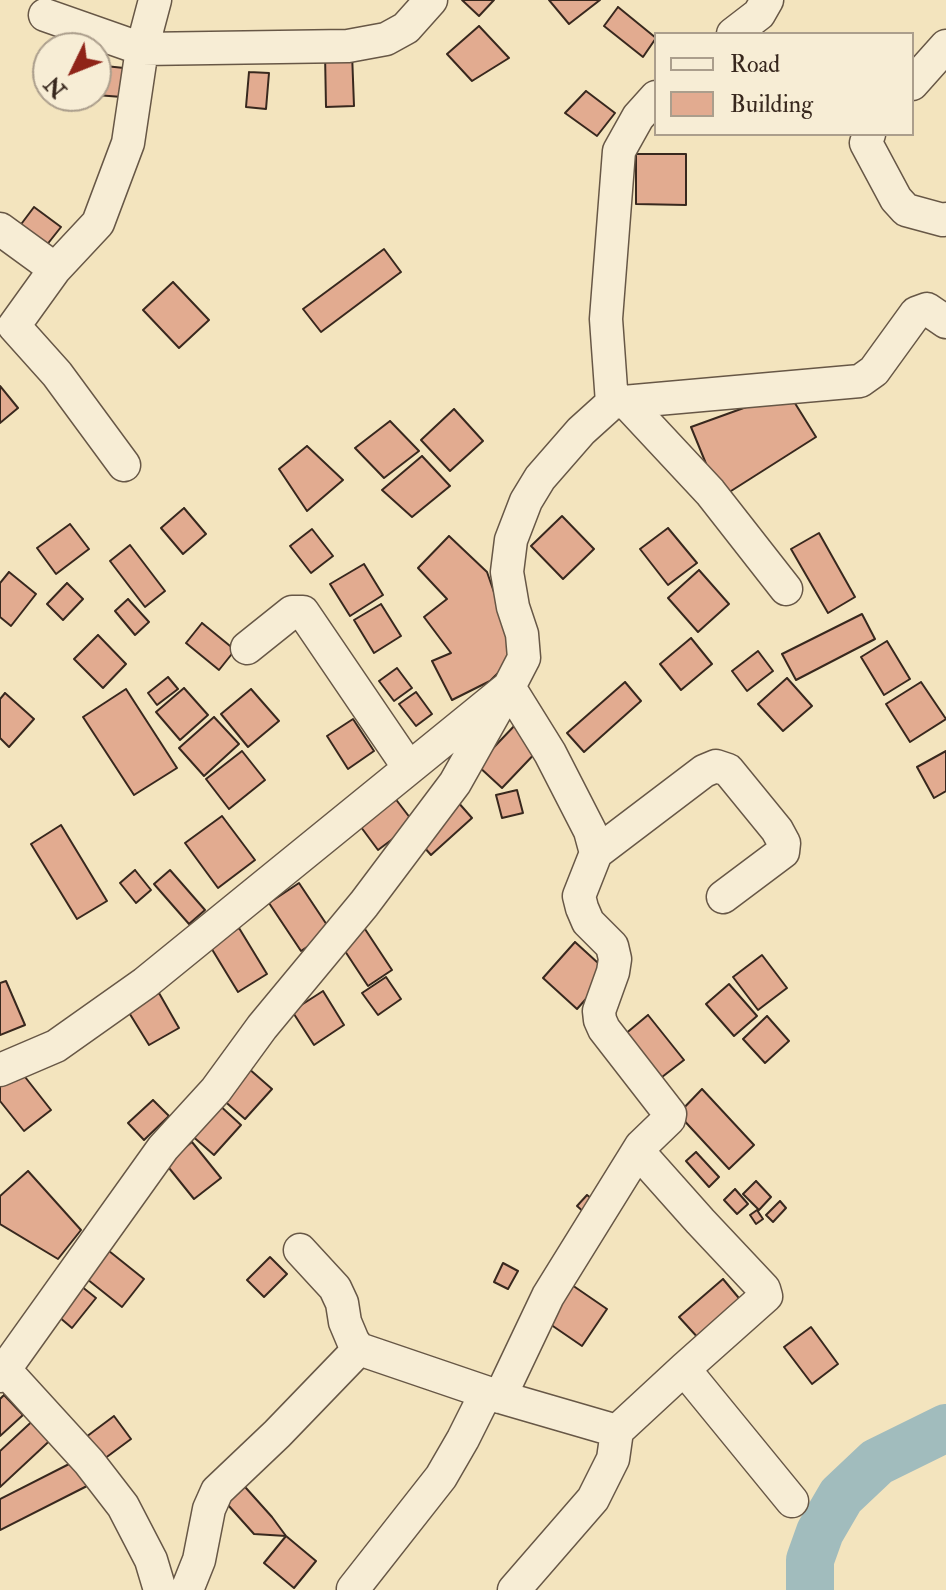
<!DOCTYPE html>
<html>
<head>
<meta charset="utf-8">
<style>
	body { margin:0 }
	#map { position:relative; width:946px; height:1590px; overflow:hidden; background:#f3e4be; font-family:"IM FELL Double Pica",serif }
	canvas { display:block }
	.legend { position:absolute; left:654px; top:32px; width:260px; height:104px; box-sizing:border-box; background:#f7edd5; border:2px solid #ab9e8c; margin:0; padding:10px 14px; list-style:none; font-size:24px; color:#38281e }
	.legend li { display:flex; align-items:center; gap:16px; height:40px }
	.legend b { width:40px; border:2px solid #ab9e8c }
	.north { position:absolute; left:32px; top:32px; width:80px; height:80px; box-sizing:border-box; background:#f7edd5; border:2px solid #ab9e8c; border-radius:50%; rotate:227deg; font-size:22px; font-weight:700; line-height:32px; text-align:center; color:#38281e }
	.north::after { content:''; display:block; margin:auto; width:28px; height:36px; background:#8f2418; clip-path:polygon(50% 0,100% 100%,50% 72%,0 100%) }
</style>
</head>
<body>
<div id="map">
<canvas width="946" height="1590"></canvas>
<ul class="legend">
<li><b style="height:10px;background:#f7edd5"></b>Road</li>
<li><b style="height:22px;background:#e2ab90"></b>Building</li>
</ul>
<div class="north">N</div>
</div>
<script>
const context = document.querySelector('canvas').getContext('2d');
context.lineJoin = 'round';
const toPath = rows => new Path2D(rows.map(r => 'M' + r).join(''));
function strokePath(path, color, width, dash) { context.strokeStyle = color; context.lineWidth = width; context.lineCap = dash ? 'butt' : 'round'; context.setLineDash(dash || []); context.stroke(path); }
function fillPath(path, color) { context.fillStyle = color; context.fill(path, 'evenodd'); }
const river = toPath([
	[810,1590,810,1560,820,1532,841,1496,877,1462,946,1428]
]);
const building = toPath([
	[462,0,494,0,479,16,462,0],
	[549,0,600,0,569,24,549,0],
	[618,7,656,38,643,57,604,26,618,7],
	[479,26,509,58,472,81,447,54,479,26],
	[325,53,352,53,354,106,326,107,325,53],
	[96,65,124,68,122,97,96,95,96,65],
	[249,72,269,73,266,109,246,107,249,72],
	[586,91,615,113,597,136,565,113,586,91],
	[636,154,686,154,686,205,636,204,636,154],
	[34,207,61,227,42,251,16,231,34,207],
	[384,249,401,272,321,332,303,309,384,249],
	[173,282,209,320,179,348,143,310,173,282],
	[0,386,18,408,0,423,0,386],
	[788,392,816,437,720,498,691,427,788,392],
	[454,409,483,441,450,471,421,440,454,409],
	[390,421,419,451,384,478,355,448,390,421],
	[307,446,343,480,307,511,279,469,307,446],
	[422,456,450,486,412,517,382,490,422,456],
	[184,508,206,534,183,554,161,528,184,508],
	[562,516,594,549,563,579,531,546,562,516],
	[70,524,89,549,56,574,37,548,70,524],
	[668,528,697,563,668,585,640,549,668,528],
	[312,529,333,556,311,573,290,546,312,529],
	[819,533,855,597,828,613,791,549,819,533],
	[449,536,487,572,510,638,510,661,490,681,452,700,432,661,451,653,424,617,447,599,418,568,449,536],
	[130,545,165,591,145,607,110,561,130,545],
	[364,564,383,595,350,616,330,584,364,564],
	[699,570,729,604,698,632,668,598,699,570],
	[9,572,36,594,11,626,0,617,0,583,9,572],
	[67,583,83,599,63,620,47,604,67,583],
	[128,599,149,622,135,635,115,611,128,599],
	[381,604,401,636,374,653,354,620,381,604],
	[862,614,875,639,796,680,782,654,862,614],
	[202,623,235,650,219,670,186,643,202,623],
	[98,635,126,664,103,688,74,659,98,635],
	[691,638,712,664,681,690,660,664,691,638],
	[887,641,910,679,884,695,861,657,887,641],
	[758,651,773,671,747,691,732,671,758,651],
	[397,668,412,688,394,701,379,681,397,668],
	[168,677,178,689,157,705,148,693,168,677],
	[787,678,812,706,783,731,758,704,787,678],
	[625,682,641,701,584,752,567,733,625,682],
	[921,682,946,719,910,742,886,704,921,682],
	[184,688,208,715,180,740,156,712,184,688],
	[126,689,177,768,134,795,83,717,126,689],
	[251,689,279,721,248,747,221,714,251,689],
	[416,692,432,714,416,726,399,704,416,692],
	[5,693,34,719,9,747,0,738,0,699,5,693],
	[214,717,239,744,204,776,179,748,214,717],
	[353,719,374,751,348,769,327,736,353,719],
	[517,723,542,746,502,788,477,765,517,723],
	[242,751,265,780,229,809,206,779,242,751],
	[946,751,946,791,934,798,917,767,946,751],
	[517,790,523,813,502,818,496,795,517,790],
	[391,793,414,823,378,850,355,819,391,793],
	[457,801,472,818,431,855,416,838,457,801],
	[222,816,255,860,218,888,185,843,222,816],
	[61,825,107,901,77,919,31,844,61,825],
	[135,870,151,890,136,903,120,883,135,870],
	[170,870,205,910,189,924,154,884,170,870],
	[299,883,331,931,301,951,269,903,299,883],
	[361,923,392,970,368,986,337,939,361,923],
	[239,928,267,974,238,992,210,946,239,928],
	[575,942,609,973,577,1009,543,978,575,942],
	[762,955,787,988,758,1010,733,977,762,955],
	[386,977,401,999,378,1015,362,993,386,977],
	[6,981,25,1025,0,1035,0,983,6,981],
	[729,984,757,1016,734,1036,706,1004,729,984],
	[323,991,344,1025,314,1045,292,1011,323,991],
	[159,993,179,1028,149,1045,128,1011,159,993],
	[648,1015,684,1060,653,1084,618,1040,648,1015],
	[767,1016,789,1041,765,1063,743,1039,767,1016],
	[18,1068,51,1110,24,1131,0,1101,0,1083,18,1068],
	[248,1068,272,1089,245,1119,221,1098,248,1068],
	[702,1089,754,1145,729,1169,678,1114,702,1089],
	[153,1100,169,1116,144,1140,128,1123,153,1100],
	[217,1103,241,1125,214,1155,190,1134,217,1103],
	[192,1142,221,1178,194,1199,165,1163,192,1142],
	[696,1152,719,1177,709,1187,686,1161,696,1152],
	[28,1171,81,1230,58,1259,0,1224,0,1196,28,1171],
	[756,1181,771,1197,759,1210,743,1194,756,1181],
	[735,1189,748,1204,737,1214,724,1200,735,1189],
	[587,1195,596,1202,586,1214,577,1206,587,1195],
	[780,1201,786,1208,773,1222,766,1215,780,1201],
	[757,1210,763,1219,756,1224,750,1215,757,1210],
	[104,1247,144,1279,122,1307,82,1275,104,1247],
	[270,1257,287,1274,264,1297,247,1280,270,1257],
	[503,1263,518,1271,508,1289,494,1282,503,1263],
	[723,1279,743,1303,700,1340,679,1317,723,1279],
	[76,1282,96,1298,72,1328,52,1311,76,1282],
	[572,1285,607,1309,582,1346,547,1322,572,1285],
	[811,1327,838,1364,812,1384,784,1347,811,1327],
	[4,1395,23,1415,0,1436,0,1399,4,1395],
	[40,1414,58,1433,0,1487,0,1451,40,1414],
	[114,1416,131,1439,104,1459,86,1437,114,1416],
	[77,1460,89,1485,0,1530,0,1499,77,1460],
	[237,1478,272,1517,286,1536,254,1534,219,1495,237,1478],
	[286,1536,316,1561,294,1588,264,1563,286,1536]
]);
const street = toPath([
	[45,15,142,49,348,46,386,39,406,28,431,0],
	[733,34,759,14,767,0],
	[912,84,946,46],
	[869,134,866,143,896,199,906,210,943,220,946,219],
	[0,229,55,269],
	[626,402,710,492,786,589],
	[612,403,860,381,874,371,916,313,927,309,946,322],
	[124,465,57,374,14,326,55,269,98,223,128,143,142,49,155,0],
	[247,648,292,612,303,612,409,768],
	[596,853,704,771,716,766,728,770,777,830,784,843,783,852,723,897],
	[0,1070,56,1046,145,983,509,687,524,658,522,634,513,607,507,572,511,540,526,501,540,478,581,431,612,403,606,319,619,151,638,117,656,97],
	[300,1250,335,1288,342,1303,345,1322,353,1341,359,1349,500,1397,617,1431],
	[5,1370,89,1462,123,1506,151,1560,160,1590],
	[0,1376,163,1148,216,1090,262,1027,364,904,455,783,509,687,550,753,590,831,596,853,579,896,582,908,588,922,612,946,615,959,613,972,599,1011,600,1020,604,1029,670,1114,669,1119,641,1146,640,1151,643,1157,700,1221,764,1289,766,1296,684,1369,792,1501],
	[500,1397,548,1296,641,1146],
	[353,1589,441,1477,463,1439,486,1393],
	[187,1590,199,1560,209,1509,217,1491,277,1434,359,1349],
	[514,1590,593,1499,613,1459,617,1431,684,1369]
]);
strokePath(river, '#a1bcbd', 48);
fillPath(building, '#e2ab90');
strokePath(building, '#38281e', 2);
strokePath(street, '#675746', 35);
strokePath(street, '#f7edd5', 32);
</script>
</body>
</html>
